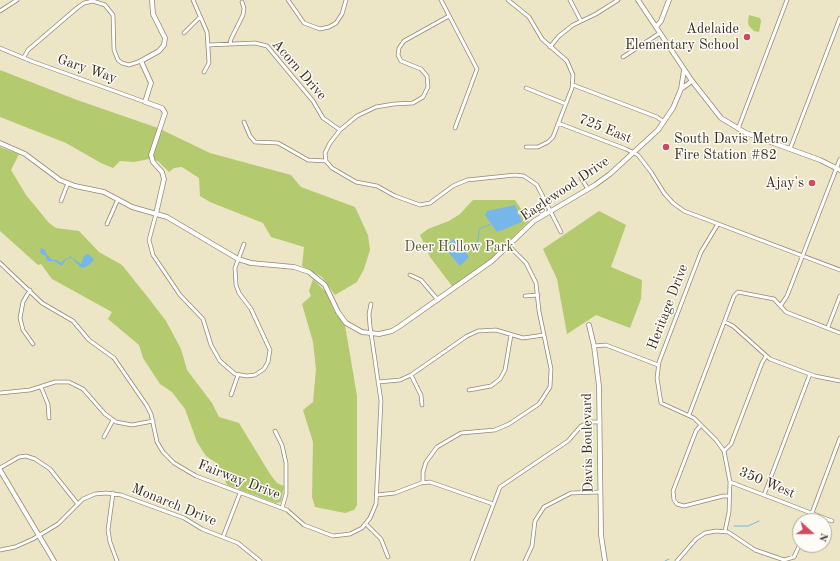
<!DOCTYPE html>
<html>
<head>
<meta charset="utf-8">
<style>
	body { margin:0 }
	#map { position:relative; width:840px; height:561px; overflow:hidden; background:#ece5c6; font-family:"Old Standard TT",serif }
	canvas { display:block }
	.north { position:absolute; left:792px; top:513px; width:40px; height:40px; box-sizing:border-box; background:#fdfcf7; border:1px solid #afa8a0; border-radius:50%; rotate:111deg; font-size:11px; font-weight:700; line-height:16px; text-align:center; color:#3b2a1e }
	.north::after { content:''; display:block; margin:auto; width:14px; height:18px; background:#d1495b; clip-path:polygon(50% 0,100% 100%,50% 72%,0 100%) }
</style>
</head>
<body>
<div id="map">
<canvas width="840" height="561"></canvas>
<div class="north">N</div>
</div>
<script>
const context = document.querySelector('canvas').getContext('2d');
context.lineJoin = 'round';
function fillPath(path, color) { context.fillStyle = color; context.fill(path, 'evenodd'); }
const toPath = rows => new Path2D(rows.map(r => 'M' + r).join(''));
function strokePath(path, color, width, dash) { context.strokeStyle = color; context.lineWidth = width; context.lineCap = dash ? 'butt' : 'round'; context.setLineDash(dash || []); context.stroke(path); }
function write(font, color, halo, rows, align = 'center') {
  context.font = font + ' "Old Standard TT",serif'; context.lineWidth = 3; context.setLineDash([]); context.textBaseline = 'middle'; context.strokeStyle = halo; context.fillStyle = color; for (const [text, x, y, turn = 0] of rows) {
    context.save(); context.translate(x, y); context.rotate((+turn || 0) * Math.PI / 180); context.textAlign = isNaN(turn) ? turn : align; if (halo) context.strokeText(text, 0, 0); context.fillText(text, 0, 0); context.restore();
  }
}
const green = toPath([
	[749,15,760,18,761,21,759,32,754,31,749,26,748,22],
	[0,70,77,100,158,128,210,153,291,175,301,187,355,207,368,235,370,250,364,269,357,282,335,295,322,277,302,266,304,247,271,237,263,223,210,202,200,196,199,178,182,167,174,168,169,172,158,161,149,159,134,162,120,161,113,168,101,163,66,143,0,117],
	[0,147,19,154,11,170,26,195,49,223,56,228,79,231,99,252,122,265,150,300,166,321,181,349,187,370,212,403,219,417,239,423,270,474,277,483,284,486,281,502,276,503,227,485,218,464,206,456,197,442,185,409,172,392,160,384,143,358,139,345,108,319,112,312,52,279,41,264,38,265,0,231],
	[473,200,515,200,529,221,490,260,452,286,430,257,420,235,428,229,449,221,460,214],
	[599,211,626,225,611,267,642,280,641,299,630,328,596,315,567,334,557,279,543,249],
	[313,279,326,292,334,311,345,325,357,396,357,505,354,510,345,513,315,507,312,497,313,442,303,410,313,402,316,369,313,342,302,304,311,296,309,291]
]);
const water = toPath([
	[515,205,522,222,497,232,485,215,487,211],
	[454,239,469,257,460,266,444,247],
	[41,248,45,250,47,255,52,260,57,260,61,263,66,258,69,258,70,256,81,264,84,256,87,254,90,255,94,260,89,265,83,268,80,267,72,258,66,259,62,266,54,261,47,261,46,256,40,253]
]);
const stream = toPath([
	[465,252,473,243,478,242,479,229,491,224],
	[734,526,748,526,759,521],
	[665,561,669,559]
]);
const street = toPath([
	[193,0,207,32,209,63,204,72],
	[288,0,304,23,320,29,329,27,336,23,342,14,346,0],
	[441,0,477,69,455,128],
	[508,0,529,17,542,39,567,61,573,75,572,88,553,137,548,142,538,147,526,147],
	[570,0,581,21],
	[0,11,17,0],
	[449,16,404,41,399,48,398,55,401,61,421,69,427,76,428,87,423,97,413,103,394,104,376,107,357,116,340,130,330,143,325,153,326,161,332,168,356,182,377,186,395,196,420,205,430,203,453,186,467,180,515,175,524,176,537,185,561,232],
	[184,33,200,17],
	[230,44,231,39,243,15,244,8,242,2],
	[208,45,255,43,267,46,313,101,323,118,340,130],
	[550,47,559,36,573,25,596,14,618,0],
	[0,48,31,61,145,102],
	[24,57,28,50,77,8,84,3,93,1,105,5,113,15,114,50,118,60,122,63,129,65,141,61],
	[623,57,660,33],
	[573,85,657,117,664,122],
	[526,88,566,104],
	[244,122,250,136,255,142,278,143,308,160,326,161],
	[558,123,626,149,638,155,651,172,664,193,673,203,684,211,840,270],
	[738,129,787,0],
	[790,149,840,18],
	[581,178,588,189],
	[61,201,68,183],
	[156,214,149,240,153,255,180,295,203,319,211,345,220,361,235,374,247,376,255,375,264,369,268,362,270,350,251,309,239,293,236,285,235,268,244,244],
	[107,224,118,199],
	[718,224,701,252,659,362,657,378,661,403,694,418,716,440,724,451,730,482,729,512,725,531],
	[0,263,42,303,73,321,89,340,114,358,147,406,151,414,157,442,163,452,174,463,196,476,287,510,304,525,333,536,350,534,362,528,370,518,376,504,381,401,370,326,369,314,371,304],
	[410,275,421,280,438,300],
	[30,290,23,302,20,318,23,330,33,344],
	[525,296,538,295],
	[781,305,787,296,840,159],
	[725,322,733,326,770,359,815,376,840,381],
	[828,327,840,296],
	[594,346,606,345,658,365],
	[411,375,421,395,422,405],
	[378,382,400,380,411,375,467,336,478,331,496,330,523,338,544,335],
	[41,387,48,404,49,418],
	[469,390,491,386,500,379,505,370,511,335],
	[0,393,30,390,55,382,69,382,83,389,105,414,116,422,132,425,153,421],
	[231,395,238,375],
	[689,415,734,296,738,292,774,299,786,312,840,333],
	[701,425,696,431,673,491,674,500,677,504,684,506,723,496,730,496],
	[275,431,282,445,286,463,286,494,282,508],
	[104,437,113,420],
	[724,451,731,444,762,363,766,356],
	[0,468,19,457,26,456,35,459,50,469,77,503],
	[423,482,423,472,426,462,437,447,461,433,495,430,509,424,539,404,550,387,551,369,539,311,536,283,526,263,508,245],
	[730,482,832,521],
	[113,493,108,530,110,542,117,561],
	[377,495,395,493,421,483,430,482,493,504],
	[764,495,810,374],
	[809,521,840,438],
	[366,524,381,539,388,557],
	[223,537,240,493],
	[0,550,15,547,33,539,58,524,83,499,95,494,106,493,121,495,184,518,202,529,238,543,260,561],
	[472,561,500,487,568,441,581,426,590,422,600,422],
	[525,561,532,546,535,521,544,507,571,493,600,492],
	[677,561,696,539,705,533,716,531,728,532,755,550,784,560,794,557,800,544]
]);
const secondary = toPath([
	[152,0,153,14,165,38,164,45,159,51,141,61,151,83,145,102,162,108,165,113,151,155,153,162,162,172,164,179,156,214],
	[638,0,692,81,721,118,746,133,820,160,840,170],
	[656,27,661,21,669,0],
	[681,89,684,70],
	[0,143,25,154,60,180,75,186,104,192,132,207,167,217,238,259,251,263,294,267,309,272,325,285,338,312,346,323,362,332,379,334,392,331,400,326,492,261,534,221,595,185,610,174,658,130,673,108,681,89,692,81],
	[589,325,594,346,599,386,601,535,605,561],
	[0,470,54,561]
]);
const markers = [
	[747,37,4,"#d1495b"],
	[666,147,4,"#d1495b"],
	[812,183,4,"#d1495b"]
];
const poiNames = [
	["Adelaide",739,29],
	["Elementary School",739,45],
	["South Davis Metro",674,139,"left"],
	["Fire Station #82",674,155,"left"],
	["Ajay's",804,183]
];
const streetNames = [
	["Gary Way",87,69,19],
	["Acorn Drive",299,70,49],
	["725 East",605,129,22],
	["Eaglewood Drive",565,189,-34],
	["Heritage Drive",668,307,-69],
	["Davis Boulevard",588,443,-91],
	["Fairway Drive",239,480,21],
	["350 West",767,483,23],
	["Monarch Drive",174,505,22]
];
const parkNames = [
	["Deer Hollow Park",459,247]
];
fillPath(green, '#b3ca6e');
fillPath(water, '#77b6eb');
strokePath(stream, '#77b6eb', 1);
strokePath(street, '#948872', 4.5);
strokePath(secondary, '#948872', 5.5);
strokePath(street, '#fff', 3);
strokePath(secondary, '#fff', 4);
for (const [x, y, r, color] of markers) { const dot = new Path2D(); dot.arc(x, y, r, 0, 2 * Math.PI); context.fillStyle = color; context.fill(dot); strokePath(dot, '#fdfcf7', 1.5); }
write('14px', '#3b2a1e', '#fdfcf7', poiNames, 'right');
write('14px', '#3b2a1e', '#fdfcf7', streetNames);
write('14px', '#5f5a36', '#fdfcf7', parkNames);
</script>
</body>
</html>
